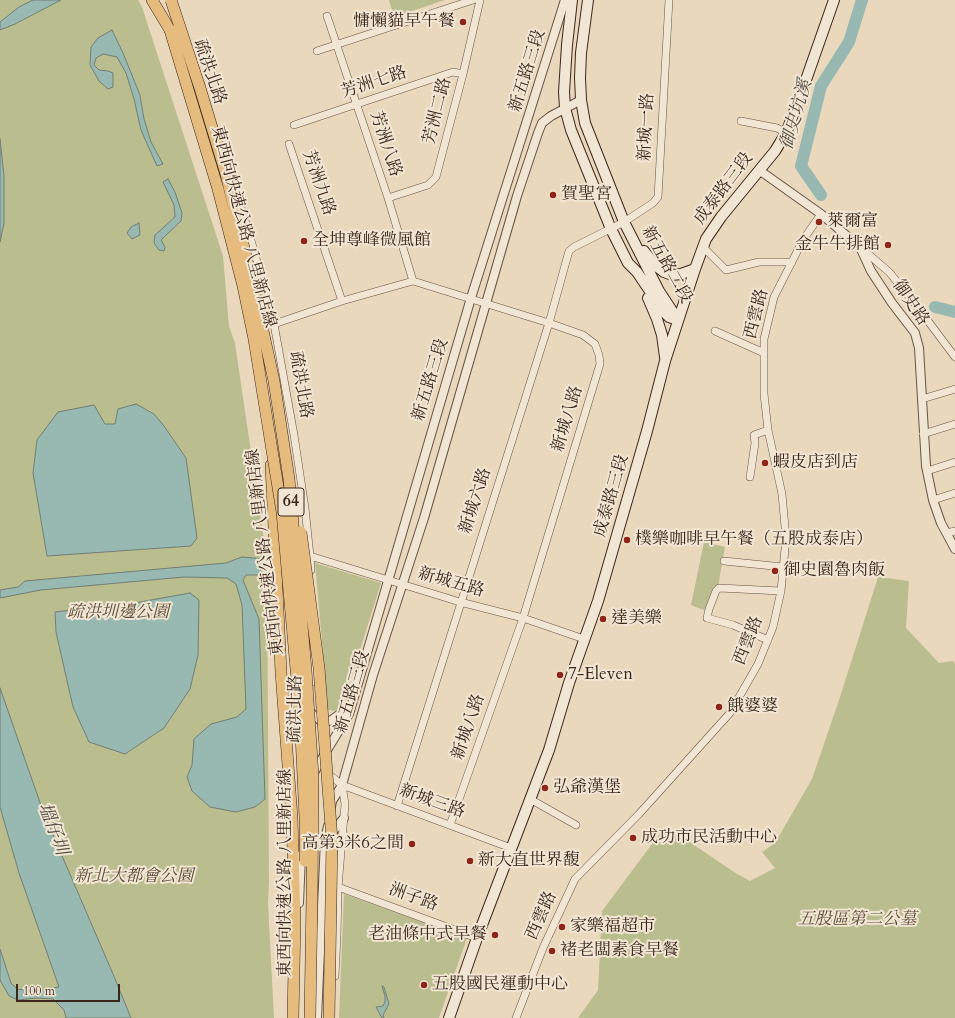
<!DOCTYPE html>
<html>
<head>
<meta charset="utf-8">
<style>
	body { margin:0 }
	#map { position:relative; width:955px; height:1018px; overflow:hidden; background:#ead8bc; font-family:Cardo,serif }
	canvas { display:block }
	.scale { position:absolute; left:16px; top:984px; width:104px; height:18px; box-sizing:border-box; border:2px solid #3c261c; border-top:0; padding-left:5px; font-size:12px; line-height:14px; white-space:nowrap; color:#3c261c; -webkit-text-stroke:3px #f1e6d3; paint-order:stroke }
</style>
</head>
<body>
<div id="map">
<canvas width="955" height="1018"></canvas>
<div class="scale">100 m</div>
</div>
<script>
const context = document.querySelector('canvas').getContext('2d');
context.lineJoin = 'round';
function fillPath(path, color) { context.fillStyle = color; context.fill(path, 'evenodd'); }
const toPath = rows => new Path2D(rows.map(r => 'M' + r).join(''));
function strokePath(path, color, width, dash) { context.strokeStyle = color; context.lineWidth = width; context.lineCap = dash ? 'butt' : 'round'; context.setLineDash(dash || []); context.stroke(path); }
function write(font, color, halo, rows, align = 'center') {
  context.font = font + ' Cardo,"Noto Serif TC",serif'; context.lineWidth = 4; context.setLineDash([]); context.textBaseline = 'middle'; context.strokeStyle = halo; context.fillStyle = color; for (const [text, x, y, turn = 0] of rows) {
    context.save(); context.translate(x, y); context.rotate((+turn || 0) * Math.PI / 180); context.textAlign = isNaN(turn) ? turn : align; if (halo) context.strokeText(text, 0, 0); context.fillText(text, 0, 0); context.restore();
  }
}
const green = toPath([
	[0,0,138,0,142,7,223,256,229,326,235,343,267,561,269,882,268,903,274,1018,0,1018],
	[389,0,445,0,394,17],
	[704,542,725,547,718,587,706,611,691,605],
	[315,563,381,583,343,704,335,711,328,710],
	[878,577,909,581,906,628,939,663,953,661,955,664,955,1018,578,1018,598,990,602,911,664,828,688,841,734,872,750,881,775,868,762,852,775,843,812,779,840,697],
	[344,894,467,938,439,1018,339,1018]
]);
const water = toPath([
	[33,0,61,0,15,24,0,30,0,22,19,7,33,0],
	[112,30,123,53,140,95,144,119,151,142,163,164,157,166,141,130,134,99,126,73,117,57,103,54,96,58,94,65,99,70,108,71,113,73,113,87,108,89,99,81,90,65,91,47,98,38,112,30],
	[0,139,4,176,4,223,0,242,0,139],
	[168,179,175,192,182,213,181,221,161,240,165,247,164,251,159,250,154,243,155,235,175,217,174,205,163,182,168,179],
	[139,223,140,235,132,239,127,233,131,227,139,223],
	[136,404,154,414,164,426,186,458,197,538,191,546,47,556,33,473,37,440,58,412,94,405,105,424,115,424,118,409,136,404],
	[242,557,265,559,266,575,246,575,243,580,259,619,265,799,255,807,236,812,210,807,192,791,187,777,192,765,194,739,211,724,237,717,246,709,242,605,236,584,227,578,184,577,41,590,0,598,0,590,18,587,25,581,226,563,242,557],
	[190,593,199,600,198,655,190,689,164,728,125,754,89,742,73,707,56,632,55,612,105,606,123,613,129,604,190,593],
	[0,688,44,814,113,974,131,1018,66,1018,64,1010,53,999,37,998,18,1000,9,996,0,980,0,949,11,983,17,989,34,991,59,987,19,873,0,807,0,688],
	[382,986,384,987,389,1004,383,1015,384,1018,382,1018,376,1007,383,1006,385,1002,385,996,382,986]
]);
const river = toPath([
	[821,195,801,166,821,86,849,42,862,0],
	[935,307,955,312]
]);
const minor = toPath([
	[327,16,388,198,413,281],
	[317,51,473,0],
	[741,121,777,128,786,133],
	[294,125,453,72,463,74],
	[289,144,342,301],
	[233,183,249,233,274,324,294,435,305,508,310,556,311,570],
	[388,198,428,185,436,177,463,74,480,0],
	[703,247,726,270,759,262,792,262],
	[860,247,889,272,913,301,955,357],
	[274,324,342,301,413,281,549,323,583,335,595,344,599,355,600,364,523,618,450,825],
	[715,331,764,353],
	[922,399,955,389],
	[923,434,955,424],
	[927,471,955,462],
	[750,477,755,443,754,435,768,430],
	[933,500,955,493],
	[947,533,955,531],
	[310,556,460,602,523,618,584,639],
	[724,561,783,567],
	[768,640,733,625,707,618,709,609,716,591,719,588,781,591],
	[312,647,312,682],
	[326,772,342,785,345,804,338,887,337,935,335,976],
	[342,785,511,848],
	[530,799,576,825],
	[397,806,549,323,569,251,574,247,624,222,653,203,658,197,669,0],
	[338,887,477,938],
	[516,1018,543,948,575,879,639,814,730,713,758,664,773,627,781,591,786,538,782,494,768,430,764,394,764,339,774,297,803,240,821,214]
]);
const tertiary = toPath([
	[759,170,821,214,860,247,871,271,892,303,915,333,919,348,926,466,933,500,941,523,955,549],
	[311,713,321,721,330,721,350,707],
	[314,773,318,765,349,714,471,298,565,0],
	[331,807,332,801,342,785,373,675,424,518,517,196,538,133,542,123,551,116,581,100],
	[330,835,344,818],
	[299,903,301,855],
	[317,1018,325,840,328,826]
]);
const secondary = toPath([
	[572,0,567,45,564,92,565,108,571,130,611,229,628,263,637,272,664,312,669,317,678,320],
	[588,0,581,53,580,78,581,100,585,123,624,222,659,291,678,320],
	[644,251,656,266,664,272,672,275,681,274,695,269],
	[648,298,657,319,662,335,665,357],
	[449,1018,477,938,549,750,569,683,598,601,647,431,665,361,695,269,706,239,721,217,775,151,786,133,800,97,834,0]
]);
const trunk = toPath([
	[152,0,170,30],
	[271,465,281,672,292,818,295,920,293,1018]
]);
const trunkBridge = toPath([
	[171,0,200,88,226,174,252,281,274,381,289,479,306,670,313,776,312,898,310,1018],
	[170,30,218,189,243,286,254,339,282,512,300,714,305,818,305,861],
	[301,532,319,668,332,840,329,1018]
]);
const markers = [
	[463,22,4,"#8f2418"],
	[553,195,4,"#8f2418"],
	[819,222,4,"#8f2418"],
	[304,241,4,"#8f2418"],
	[888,245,4,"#8f2418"],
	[765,463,4,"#8f2418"],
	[627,540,4,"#8f2418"],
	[775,571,4,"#8f2418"],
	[603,619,4,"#8f2418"],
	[560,675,4,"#8f2418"],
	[719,707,4,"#8f2418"],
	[545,788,4,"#8f2418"],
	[633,838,4,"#8f2418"],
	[412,844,4,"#8f2418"],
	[470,861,4,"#8f2418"],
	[562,927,4,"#8f2418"],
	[495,935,4,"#8f2418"],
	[552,951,4,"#8f2418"],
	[424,985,4,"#8f2418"]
];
const shields = [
	[291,502,26]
];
const shieldNames = [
	["64",291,502]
];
const poiNames = [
	["慵懶貓早午餐",455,22,"right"],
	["賀聖宮",561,195],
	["萊爾富",827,222],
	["全坤尊峰微風館",312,241],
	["金牛牛排館",880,245,"right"],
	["蝦皮店到店",773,463],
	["樸樂咖啡早午餐（五股成泰店）",635,540],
	["御史園魯肉飯",783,571],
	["達美樂",611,619],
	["7-Eleven",568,675],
	["餓婆婆",727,707],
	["弘爺漢堡",553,788],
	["成功市民活動中心",641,838],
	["高第3米6之間",404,844,"right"],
	["新大直世界馥",478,861],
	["家樂福超市",570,927],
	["老油條中式早餐",487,935,"right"],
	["褚老闆素食早餐",560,951],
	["五股國民運動中心",432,985]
];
const streetNames = [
	["新五路三段",528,71,-73],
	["疏洪北路",209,72,71],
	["芳洲七路",374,83,-18],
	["芳洲二路",438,111,-76],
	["新城一路",647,127,-87],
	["芳洲八路",385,144,72],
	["芳洲九路",318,183,71],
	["成泰路三段",724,189,-53],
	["東西向快速公路 八里新店線",243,227,75],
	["新五路二段",666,265,61],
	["御史路",910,303,56],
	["西雲路",757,314,-76],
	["新五路三段",431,380,-73],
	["疏洪北路",300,385,80],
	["新城八路",568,419,-73],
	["成泰路三段",612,496,-74],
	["新城六路",476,501,-72],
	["東西向快速公路 八里新店線",266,552,-97],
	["新城五路",451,583,16],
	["西雲路",749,641,-68],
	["新五路三段",353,692,-74],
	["疏洪北路",296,709,-89],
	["新城八路",469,727,-71],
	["新城三路",432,802,20],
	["東西向快速公路 八里新店線",286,873,-90],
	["洲子路",413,898,20],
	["西雲路",542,916,-66]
];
const parkNames = [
	["疏洪圳邊公園",118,613],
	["新北大都會公園",134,877],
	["五股區第二公墓",857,920]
];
const waterNames = [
	["御史坑溪",797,115,-74],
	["塭仔圳",52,829,69]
];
fillPath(green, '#babe8e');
fillPath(water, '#98b9b1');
strokePath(water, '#737e75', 1);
strokePath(river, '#98b9b1', 12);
strokePath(minor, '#685244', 8);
strokePath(tertiary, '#685244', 10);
strokePath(secondary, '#3c261c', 12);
strokePath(trunk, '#3c261c', 12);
strokePath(minor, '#f1e6d3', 7);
strokePath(tertiary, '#f1e6d3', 8);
strokePath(secondary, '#f1e6d3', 10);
strokePath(trunk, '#e5bc7e', 11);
strokePath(trunkBridge, '#3c261c', 12, []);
strokePath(trunkBridge, '#e5bc7e', 11);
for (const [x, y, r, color] of markers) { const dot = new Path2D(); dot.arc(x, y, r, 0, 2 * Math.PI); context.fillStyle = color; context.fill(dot); strokePath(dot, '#f1e6d3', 1.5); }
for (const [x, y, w] of shields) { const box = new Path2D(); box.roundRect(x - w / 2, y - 14, w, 28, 3); context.fillStyle = '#f1e6d3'; context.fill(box); strokePath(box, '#3c261c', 1); }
write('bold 16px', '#3c261c', null, shieldNames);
write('17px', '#3c261c', '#f1e6d3', poiNames, 'left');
write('17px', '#3c261c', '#f1e6d3', streetNames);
write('italic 17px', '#5c4c38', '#f1e6d3', parkNames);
write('italic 18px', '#534b41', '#f1e6d3', waterNames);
</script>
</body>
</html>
